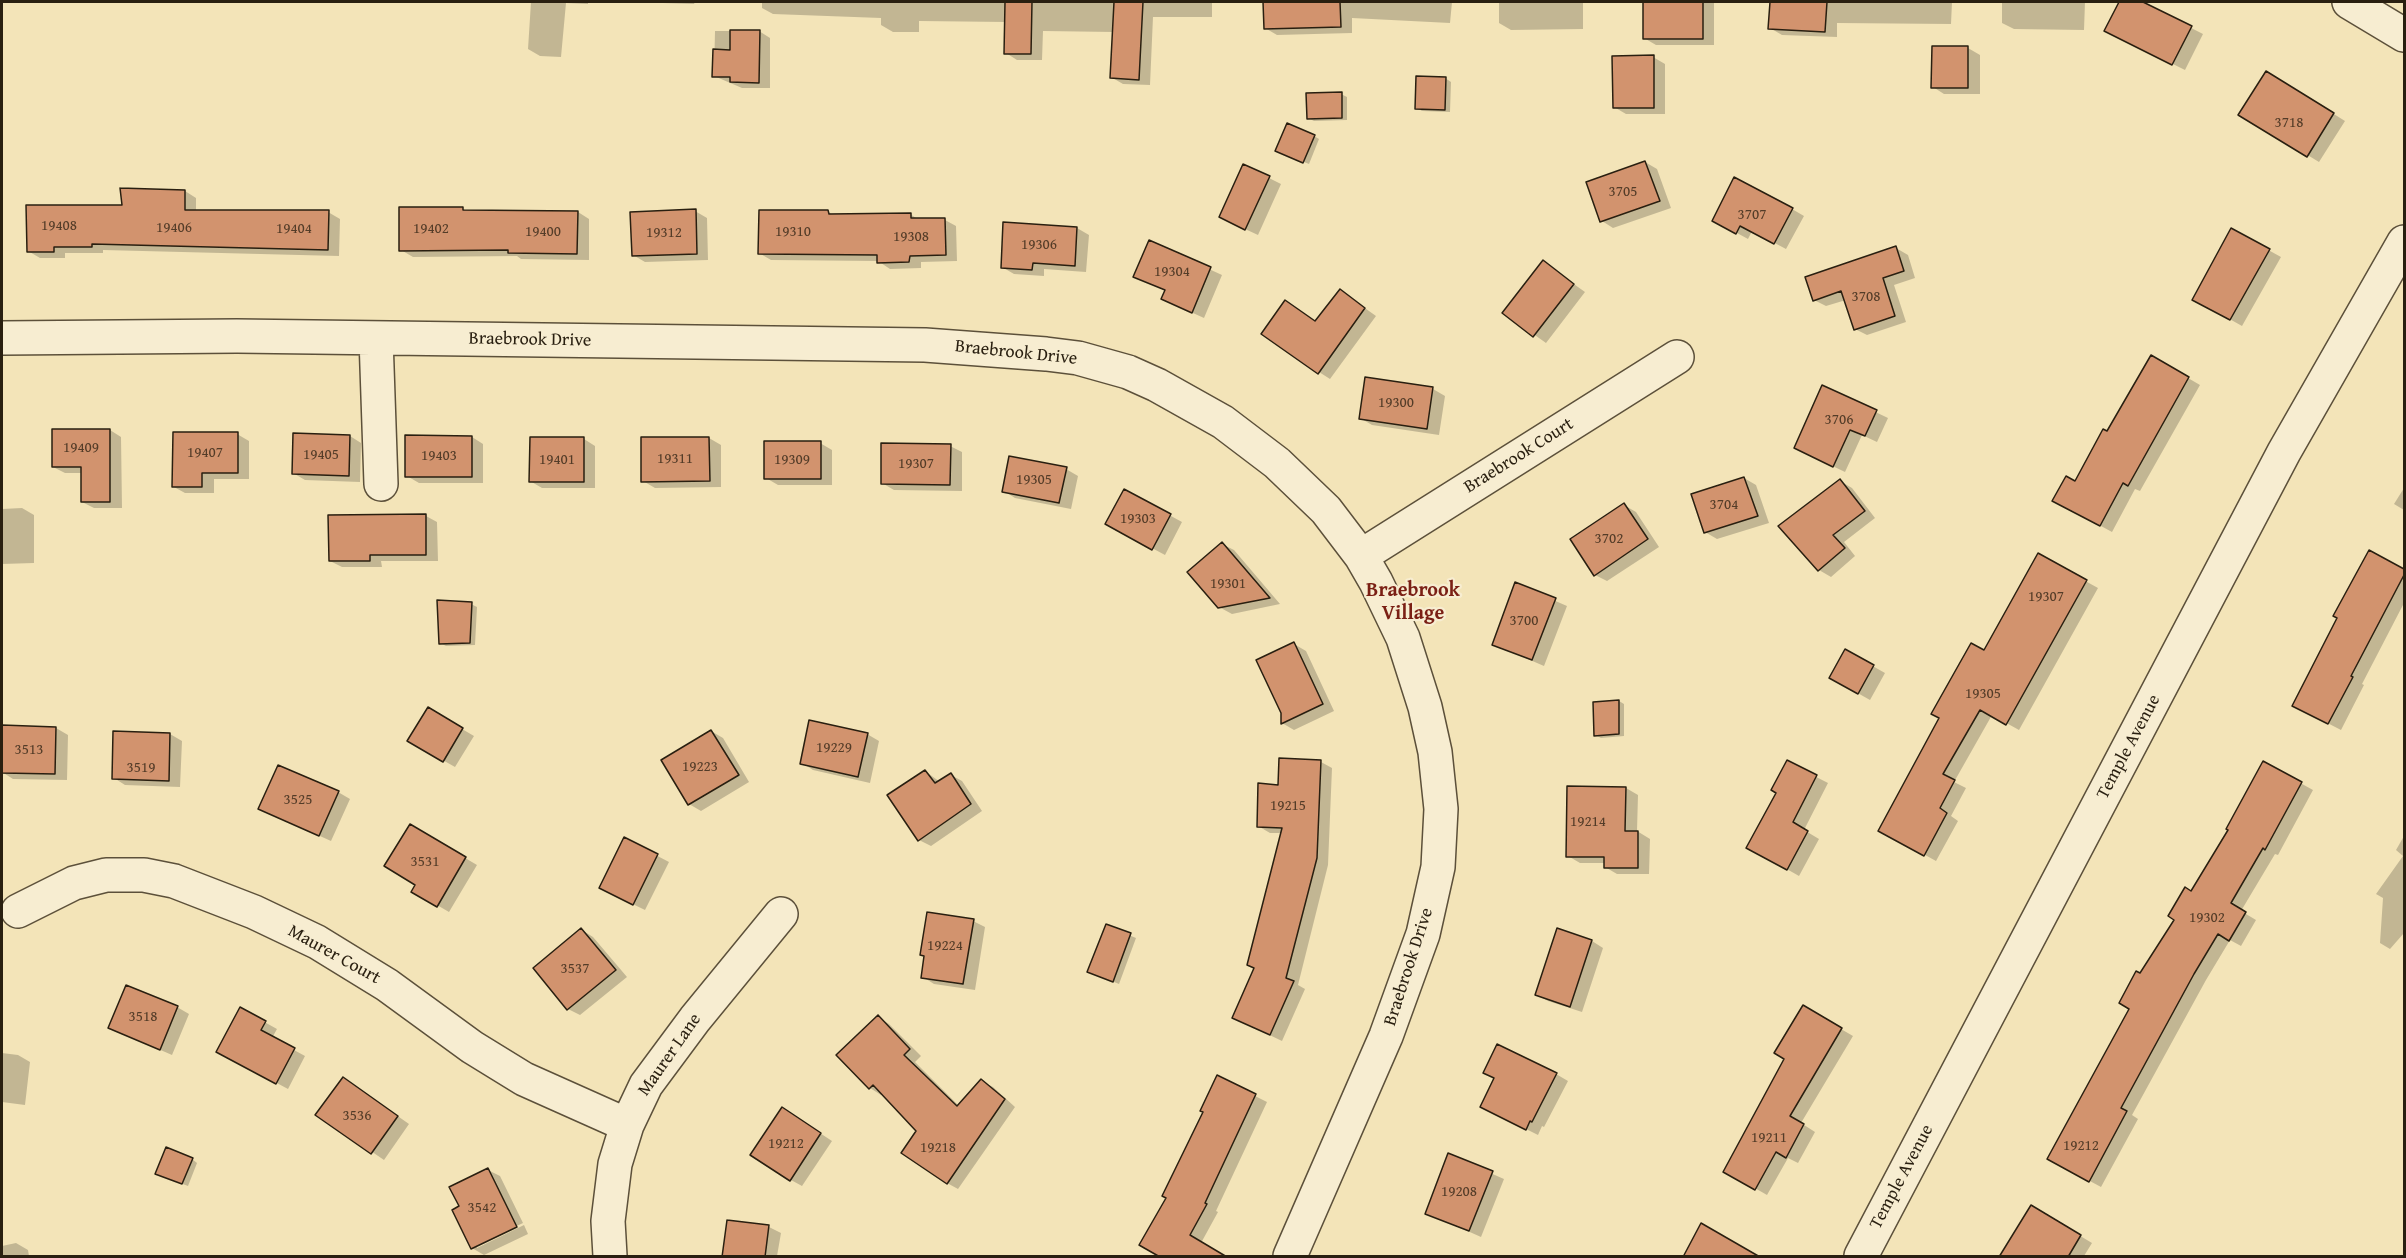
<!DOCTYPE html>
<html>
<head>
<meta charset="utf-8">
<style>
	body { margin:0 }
	#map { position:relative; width:2406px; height:1258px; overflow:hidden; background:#f3e4b8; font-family:"Gentium Book Plus",serif }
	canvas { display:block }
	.frame { position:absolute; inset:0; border:3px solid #291f10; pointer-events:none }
</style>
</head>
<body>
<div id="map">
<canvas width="2406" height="1258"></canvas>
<div class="frame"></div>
</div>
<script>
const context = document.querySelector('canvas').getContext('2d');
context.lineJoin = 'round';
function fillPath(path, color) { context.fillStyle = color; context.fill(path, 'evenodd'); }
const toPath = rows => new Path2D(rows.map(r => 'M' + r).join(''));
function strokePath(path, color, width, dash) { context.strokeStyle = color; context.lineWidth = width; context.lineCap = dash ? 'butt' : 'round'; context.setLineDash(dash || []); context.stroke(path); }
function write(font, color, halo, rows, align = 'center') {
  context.font = font + ' "Gentium Book Plus",serif'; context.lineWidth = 4.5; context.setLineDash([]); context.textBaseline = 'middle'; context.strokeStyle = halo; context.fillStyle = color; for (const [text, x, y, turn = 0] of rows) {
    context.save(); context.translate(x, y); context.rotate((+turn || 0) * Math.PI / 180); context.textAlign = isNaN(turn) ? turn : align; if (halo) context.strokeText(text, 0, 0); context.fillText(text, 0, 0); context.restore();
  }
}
const shadow = toPath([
	[149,2,195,2,151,3],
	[522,2,588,2,588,4,566,3,561,57,540,56,528,49,531,2],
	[631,2,695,2,694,4],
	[762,2,1212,2,1212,17,1153,17,1150,85,1123,84,1111,77,1114,32,1043,31,1042,60,1017,60,1006,53,1006,22,919,21,919,32,893,32,881,25,881,18,773,14,762,8],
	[1265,2,1452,2,1450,23,1352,18,1352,33,1277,35,1265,28],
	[1499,2,1583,2,1583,29,1511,30,1499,23],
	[1645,2,1714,2,1714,45,1656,45,1644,38],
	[1771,2,1952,2,1951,24,1837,23,1837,37,1782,35,1770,28],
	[2002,2,2085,2,2084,30,2014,29,2002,23],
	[2121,2,2140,2,2203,34,2185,70,2106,31],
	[715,31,759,31,770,38,770,88,742,88,714,76],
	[1968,48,1980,55,1980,94,1944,94,1933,87],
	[1653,57,1665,64,1665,114,1626,114,1614,107],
	[1445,78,1451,82,1450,112,1422,111,1417,108],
	[2278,79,2345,121,2319,162,2240,114],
	[1341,94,1347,97,1347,120,1314,121,1308,118],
	[1314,136,1319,139,1309,164,1282,153],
	[1645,162,1657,169,1671,208,1613,228,1602,221],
	[1269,178,1281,184,1258,235,1232,223],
	[185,191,196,198,196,211,328,212,340,219,339,256,103,250,103,253,65,253,65,258,40,258,28,251,124,207],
	[462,208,468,212,578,212,589,219,589,260,521,259,517,256,413,257,401,250],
	[1792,209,1804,216,1786,249,1752,231,1748,239,1726,227],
	[695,211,707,218,708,260,645,262,633,255],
	[828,212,834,215,910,214,919,220,945,220,956,226,957,261,921,262,921,268,890,269,878,261,771,260,759,253],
	[1004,224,1077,228,1089,235,1086,272,1044,269,1044,276,1014,274,1002,267],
	[2232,230,2281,257,2242,326,2194,299],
	[1150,242,1222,275,1204,318,1162,299,1166,291,1135,276],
	[1896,248,1908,255,1915,278,1894,285,1906,322,1867,335,1855,329,1846,300,1826,306,1814,300],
	[1543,262,1585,292,1546,343,1504,313],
	[1341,291,1376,316,1330,379,1319,372,1316,322],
	[2152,357,2200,385,2140,491,2135,489,2112,532,2066,507,2076,483],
	[1366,379,1433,389,1445,396,1439,435,1372,425,1360,418],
	[1823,387,1888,418,1877,442,1862,435,1845,472,1795,448],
	[110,430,121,437,122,508,94,508,82,502,82,473,65,473,53,467],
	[237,434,249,441,249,479,214,479,214,493,185,493,174,487],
	[350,436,361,443,360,482,305,480,293,473],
	[472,437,483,444,483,483,419,483,407,476],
	[709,438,721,445,721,487,655,488,643,481],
	[584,439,595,446,595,488,542,488,530,481],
	[820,443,832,450,832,485,778,485,766,478],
	[950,446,962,452,962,491,894,490,882,483],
	[1066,469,1078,476,1071,509,1015,498,1004,491],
	[1744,478,1756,485,1769,523,1717,539,1705,532],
	[1840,481,1852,488,1875,518,1844,542,1855,556,1831,577,1819,570,1781,526],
	[2404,488,2404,510,2394,504],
	[1125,491,1182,522,1165,555,1107,524],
	[1624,505,1636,512,1659,547,1607,581,1595,575],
	[22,508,34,515,34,563,2,564,2,509],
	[426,516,437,522,438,561,381,561,382,567,342,567,330,561],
	[1222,544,1234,550,1280,604,1232,614,1219,607],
	[2369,552,2404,570,2404,603,2362,684,2364,685,2341,730,2306,712,2339,618],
	[2038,555,2098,588,2019,730,1992,715,1954,782,1966,788,1951,816,1958,821,1936,861,1880,830,1984,652],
	[1516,584,1567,606,1544,666,1493,644],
	[471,604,477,607,475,645,446,646,440,643],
	[1294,644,1306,651,1334,711,1294,730,1282,723],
	[1846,651,1885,673,1870,700,1831,678],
	[1619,701,1624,704,1624,736,1601,738,1595,735],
	[428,709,474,736,455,767,409,741],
	[3,727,56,728,68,735,67,780,13,779,2,772],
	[711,731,723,738,749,782,701,811,689,804],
	[170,734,182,741,180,787,125,785,114,778],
	[867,734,879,741,870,783,813,770,802,763],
	[1321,762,1332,768,1328,865,1298,985,1305,989,1282,1041,1234,1018,1256,968,1283,833,1270,833,1258,826,1280,786],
	[1787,762,1828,783,1804,830,1819,839,1799,876,1748,847,1778,792],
	[2264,763,2313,790,2278,855,2275,854,2241,911,2256,920,2241,946,2230,940,2206,980,2132,1115,2138,1119,2101,1187,2060,1165,2131,1008,2140,975,2230,830],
	[925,771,940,782,951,775,962,781,982,811,931,846,919,840],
	[1626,788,1638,795,1637,831,1650,839,1649,874,1617,874,1605,867,1606,863,1580,863,1568,856],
	[338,792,350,799,331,841,260,809],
	[411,826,477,865,449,912,413,891,417,884],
	[2404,836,2404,933,2390,949,2380,943,2383,898,2376,894,2403,856,2396,850],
	[625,839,669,862,645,910,612,894],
	[973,921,985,927,975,990,934,984,923,977],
	[1107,926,1136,938,1119,984,1095,974],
	[582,930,593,937,627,977,580,1015,568,1009],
	[1592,941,1603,948,1582,1012,1548,1001,1537,995],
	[177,1007,189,1014,172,1055,110,1028],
	[1803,1007,1853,1036,1801,1123,1815,1132,1798,1163,1788,1158,1767,1195,1725,1171,1786,1058],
	[241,1009,277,1029,272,1038,305,1056,288,1089,230,1058],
	[878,1017,889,1024,921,1056,915,1062,959,1106,981,1081,993,1087,1015,1107,958,1189,947,1183,918,1131,883,1093,881,1095,870,1088,838,1055],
	[2,1053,18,1055,30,1062,25,1105,2,1102],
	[1556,1074,1568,1081,1544,1127,1542,1126,1538,1135,1494,1113],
	[1217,1077,1267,1102,1216,1211,1218,1212,1201,1243,1142,1244,1168,1198],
	[355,1086,409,1124,384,1160,318,1115],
	[794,1116,832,1141,802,1186,791,1180],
	[1449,1155,1504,1179,1481,1237,1427,1213],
	[192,1159,197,1163,188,1186,162,1176],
	[488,1170,500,1176,523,1223,477,1245,477,1248,524,1225,528,1234,484,1255,472,1248,461,1207],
	[2032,1207,2092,1243,2084,1256,2001,1256],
	[769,1227,781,1233,777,1256,723,1256],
	[16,1243,28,1250,29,1256,2,1256,2,1246]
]);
const building = toPath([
	[1005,2,1032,2,1031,54,1004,54,1005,2],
	[1114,2,1143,2,1139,80,1110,78,1114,2],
	[1263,2,1340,2,1341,27,1264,29,1263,2],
	[1643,2,1703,2,1703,39,1643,39,1643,2],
	[1770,2,1827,2,1825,32,1768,29,1770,2],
	[2119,2,2143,2,2192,26,2172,65,2104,31,2119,2],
	[730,30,760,30,759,83,730,82,730,77,712,77,713,49,730,50,730,30],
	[1932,46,1968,46,1968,88,1931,88,1932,46],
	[1654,55,1654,108,1613,108,1612,56,1654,55],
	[2266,71,2334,113,2307,157,2238,115,2266,71],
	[1416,76,1446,77,1445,110,1415,109,1416,76],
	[1342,92,1342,118,1307,119,1306,93,1342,92],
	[1287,123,1315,135,1303,163,1275,151,1287,123],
	[1645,161,1660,201,1600,222,1586,182,1645,161],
	[1243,164,1270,176,1245,230,1219,217,1243,164],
	[1734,177,1793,208,1774,244,1740,226,1736,234,1712,221,1734,177],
	[120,188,185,190,185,210,329,210,328,250,92,244,92,247,54,247,54,252,27,252,26,205,122,205,120,188],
	[399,207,463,207,463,210,578,211,577,254,508,253,508,250,399,251,399,207],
	[696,209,697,254,632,256,630,212,696,209],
	[759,210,828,210,829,214,911,213,911,218,945,218,946,255,910,256,909,262,877,263,877,255,758,254,759,210],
	[1003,222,1077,227,1075,266,1033,263,1032,270,1001,268,1003,222],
	[2231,228,2270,249,2230,320,2192,300,2231,228],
	[1149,240,1211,267,1192,313,1161,299,1165,290,1133,277,1149,240],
	[1896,246,1904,271,1883,278,1895,316,1854,330,1841,291,1813,301,1805,277,1896,246],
	[1543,260,1574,284,1533,337,1502,313,1543,260],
	[1340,289,1365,308,1318,374,1261,334,1285,300,1315,321,1340,289],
	[2151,355,2189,377,2128,486,2123,483,2100,526,2052,501,2066,476,2075,481,2103,429,2107,431,2151,355],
	[1365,377,1433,387,1427,429,1359,419,1365,377],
	[1822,385,1877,410,1865,436,1850,430,1833,467,1794,448,1822,385],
	[52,429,110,429,110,502,81,502,81,467,52,467,52,429],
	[173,432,238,432,238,473,202,473,202,487,172,487,173,432],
	[293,433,350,435,349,476,292,474,293,433],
	[405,435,472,436,472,477,405,477,405,435],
	[530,437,584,437,584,482,529,482,530,437],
	[641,437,709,437,710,481,641,482,641,437],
	[764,441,821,441,821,479,764,479,764,441],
	[881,443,951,444,950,485,881,484,881,443],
	[1009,456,1067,467,1059,503,1002,492,1009,456],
	[1744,477,1758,516,1704,533,1691,494,1744,477],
	[1840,479,1865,511,1833,535,1845,548,1818,571,1778,526,1840,479],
	[1124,489,1171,514,1152,550,1105,524,1124,489],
	[1624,503,1648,539,1594,576,1570,539,1624,503],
	[426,514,426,555,370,555,370,561,329,561,328,515,426,514],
	[1222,542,1270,598,1218,608,1187,572,1222,542],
	[2369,550,2404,569,2404,575,2351,676,2353,677,2328,724,2292,706,2337,618,2333,616,2369,550],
	[2038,553,2087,580,2006,725,1980,710,1943,774,1955,780,1940,808,1947,813,1924,856,1878,831,1939,718,1931,714,1971,643,1984,650,2038,553],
	[1515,582,1556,598,1532,660,1492,645,1515,582],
	[437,600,472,602,470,643,439,644,437,600],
	[1294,642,1323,704,1281,724,1281,713,1256,660,1294,642],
	[1845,649,1874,665,1858,694,1829,678,1845,649],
	[1619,700,1619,734,1594,736,1593,702,1619,700],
	[428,707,463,728,443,762,407,741,428,707],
	[809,720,868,733,858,777,800,764,809,720],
	[2,725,56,727,55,774,2,773,2,725],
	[711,730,739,775,688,805,661,760,711,730],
	[113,731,170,733,169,781,112,779,113,731],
	[1279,758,1321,760,1317,858,1286,978,1294,981,1270,1035,1232,1018,1254,968,1247,965,1282,828,1257,827,1258,783,1278,785,1279,758],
	[1787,760,1817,775,1793,822,1808,831,1787,870,1746,848,1776,793,1771,790,1787,760],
	[2263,761,2302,782,2265,850,2263,848,2231,903,2246,912,2229,941,2218,934,2194,974,2121,1108,2127,1111,2089,1182,2047,1159,2129,1009,2119,1003,2136,971,2140,973,2174,920,2168,916,2185,887,2191,891,2228,830,2226,829,2263,761],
	[278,765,339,791,319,836,258,809,278,765],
	[925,770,935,783,951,773,971,804,918,841,887,795,925,770],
	[1567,786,1626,787,1625,831,1638,831,1638,868,1604,868,1604,857,1566,857,1567,786],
	[410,824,466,857,437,907,411,892,415,885,384,866,410,824],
	[624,837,658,854,633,905,599,888,624,837],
	[927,912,974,919,963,984,921,978,924,956,920,955,927,912],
	[1106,924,1131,933,1113,982,1087,972,1106,924],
	[581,928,616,970,567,1010,533,968,581,928],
	[1557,928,1592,940,1570,1007,1535,995,1557,928],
	[126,985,178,1006,160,1050,108,1028,126,985],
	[1803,1005,1842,1028,1790,1116,1804,1124,1786,1158,1776,1152,1755,1190,1723,1172,1784,1059,1774,1053,1803,1005],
	[240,1007,266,1021,261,1030,295,1048,276,1084,216,1052,240,1007],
	[878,1015,910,1049,904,1055,957,1106,981,1079,1005,1099,947,1184,901,1153,916,1131,873,1085,869,1089,836,1055,878,1015],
	[1497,1044,1557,1073,1532,1122,1530,1121,1526,1130,1480,1107,1494,1078,1483,1073,1497,1044],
	[1217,1075,1256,1094,1205,1203,1207,1204,1190,1235,1227,1257,1160,1257,1139,1245,1166,1198,1162,1196,1203,1112,1200,1111,1217,1075],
	[343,1077,398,1116,371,1154,315,1115,343,1077],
	[782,1107,821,1133,790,1181,750,1155,782,1107],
	[166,1147,193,1158,182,1184,155,1174,166,1147],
	[1448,1153,1493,1171,1469,1231,1425,1214,1448,1153],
	[488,1168,517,1227,471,1249,452,1210,459,1206,449,1187,488,1168],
	[2031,1205,2081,1235,2068,1257,1999,1257,2031,1205],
	[727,1220,769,1225,765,1257,722,1257,727,1220],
	[1701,1223,1760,1257,1683,1257,1701,1223]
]);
const minor = toPath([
	[2349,2,2404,35],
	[2,338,237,336,925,345,1046,354,1078,358,1128,372,1157,385,1223,422,1277,463,1326,510,1361,556,1376,582,1403,638,1425,707,1435,752,1441,809,1438,867,1423,934,1386,1036,1290,1256],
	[376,338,381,484],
	[1361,556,1677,357],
	[18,911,74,883,106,875,144,875,174,881,254,912,317,942,387,985,472,1047,524,1079,627,1125],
	[610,1256,608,1221,615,1164,627,1125,646,1085,695,1019,781,914],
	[1861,1256,2284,452,2404,242]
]);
const numberNames = [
	["3718",2289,123],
	["3705",1623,192],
	["3707",1752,215],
	["19408",59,226],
	["19406",174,228],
	["19404",294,229],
	["19402",431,229],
	["19400",543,232],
	["19310",793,232],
	["19312",664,233],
	["19308",911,237],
	["19306",1039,245],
	["19304",1172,272],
	["3708",1866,297],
	["19300",1396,403],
	["3706",1839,420],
	["19409",81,448],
	["19407",205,453],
	["19405",321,455],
	["19403",439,456],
	["19311",675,459],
	["19401",557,460],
	["19309",792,460],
	["19307",916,464],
	["19305",1034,480],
	["3704",1724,505],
	["19303",1138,519],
	["3702",1609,539],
	["19301",1228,584],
	["19307",2046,597],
	["3700",1524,621],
	["19305",1983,694],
	["19229",834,748],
	["3513",29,750],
	["19223",700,767],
	["3519",141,768],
	["3525",298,800],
	["19215",1288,806],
	["19214",1588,822],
	["3531",425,862],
	["19302",2207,918],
	["19224",945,946],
	["3537",575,969],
	["3518",143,1017],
	["3536",357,1116],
	["19211",1769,1138],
	["19212",786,1144],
	["19212",2081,1146],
	["19218",938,1148],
	["19208",1459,1192],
	["3542",482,1208]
];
const streetNames = [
	["Braebrook Drive",530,340,1],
	["Braebrook Drive",1016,353,6],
	["Braebrook Court",1519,456,-32],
	["Temple Avenue",2129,747,-62],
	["Maurer Court",334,955,29],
	["Braebrook Drive",1409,967,-72],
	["Maurer Lane",670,1055,-55],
	["Temple Avenue",1902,1177,-62]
];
const neighbourhoodNames = [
	["Braebrook",1413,591],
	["Village",1413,614]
];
fillPath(shadow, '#0003');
fillPath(building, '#d2936e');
strokePath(building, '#291f10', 1.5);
strokePath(minor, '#5c503a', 36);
strokePath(minor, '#f7edd1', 33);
write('15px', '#533c28', null, numberNames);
write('18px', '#291f10', '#f7edd1', streetNames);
write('bold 20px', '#7a1f14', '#f7edd1', neighbourhoodNames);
</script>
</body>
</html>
